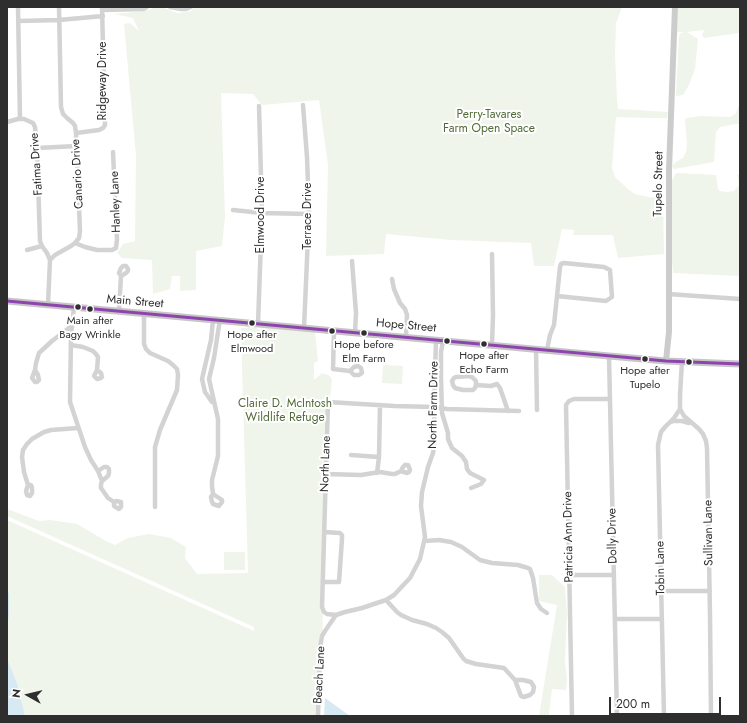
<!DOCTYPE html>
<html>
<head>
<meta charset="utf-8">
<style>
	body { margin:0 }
	#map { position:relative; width:747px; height:723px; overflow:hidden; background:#fff; font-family:Jost,sans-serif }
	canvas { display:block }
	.frame { position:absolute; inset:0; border:8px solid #2e2e2e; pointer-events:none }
	.north { position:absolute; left:8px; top:675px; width:40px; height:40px; -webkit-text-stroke:3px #fff; paint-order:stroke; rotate:278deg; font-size:11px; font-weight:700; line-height:16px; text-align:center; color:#2e2e2e }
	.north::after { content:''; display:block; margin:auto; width:14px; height:18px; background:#2e2e2e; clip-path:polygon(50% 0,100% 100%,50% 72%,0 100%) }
	.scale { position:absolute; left:609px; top:697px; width:112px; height:18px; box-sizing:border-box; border:2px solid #2e2e2e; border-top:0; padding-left:5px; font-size:12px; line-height:14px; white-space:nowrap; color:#2e2e2e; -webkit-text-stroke:3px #fff; paint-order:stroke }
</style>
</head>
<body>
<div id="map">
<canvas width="747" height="723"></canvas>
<div class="frame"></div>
<div class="north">N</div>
<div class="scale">200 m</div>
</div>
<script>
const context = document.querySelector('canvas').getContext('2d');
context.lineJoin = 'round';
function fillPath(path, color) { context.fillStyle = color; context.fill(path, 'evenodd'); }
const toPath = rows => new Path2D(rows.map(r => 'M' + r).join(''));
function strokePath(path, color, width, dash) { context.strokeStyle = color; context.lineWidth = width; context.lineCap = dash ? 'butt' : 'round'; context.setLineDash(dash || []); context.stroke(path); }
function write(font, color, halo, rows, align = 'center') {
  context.font = font + ' Jost,sans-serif'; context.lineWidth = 4; context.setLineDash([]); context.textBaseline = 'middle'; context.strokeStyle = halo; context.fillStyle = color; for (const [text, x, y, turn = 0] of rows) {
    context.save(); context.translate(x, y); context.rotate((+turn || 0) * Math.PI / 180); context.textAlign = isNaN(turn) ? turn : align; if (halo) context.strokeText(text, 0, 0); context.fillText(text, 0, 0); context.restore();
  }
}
const green = toPath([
	[156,7,162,7,177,13,192,11,194,7,622,7,616,23,615,55,617,99,618,109,668,112,667,118,651,118,616,117,612,168,615,177,629,190,635,194,648,197,663,198,664,254,618,258,613,235,573,235,574,230,562,229,554,266,534,266,531,243,451,240,386,234,384,254,326,256,328,165,319,100,262,105,253,94,221,93,225,217,222,246,196,251,196,290,180,291,180,276,172,276,170,289,153,294,152,260,122,258,117,253,123,244,135,241,136,156,124,24,130,23,139,31,133,18,114,14,146,11],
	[678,7,740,7,740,37,739,33,704,38,702,35,704,30,687,32,698,39,695,69,689,85,683,95,676,96,679,36,681,33,684,32,677,32],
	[740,102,740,124,736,124,720,127,716,132,714,162,674,169,672,166,676,162,683,158,686,152,687,144,685,121,686,118,701,116,730,117,736,113],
	[676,173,716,175,718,189,720,191,727,192,734,191,739,185,738,178,737,175,740,174,740,276,673,273,672,260,672,180],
	[251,326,256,327,257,329,261,330,261,328,315,332,318,361,314,363,314,380,322,373,330,376,332,380,330,399,329,399,328,396,326,400,322,666,321,664,318,716,25,716,18,686,7,658,7,627,9,616,9,593,7,591,7,520,254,631,254,627,7,516,7,509,39,521,50,520,77,524,106,541,115,545,128,538,149,534,171,538,186,547,185,558,197,574,248,573,241,331,241,328,246,328],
	[383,365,403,366,402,384,382,383],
	[224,552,245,552,245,570,224,570],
	[539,575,552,575,565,587,567,614,565,661,567,681,566,690,552,689,549,714,550,716,539,716,557,605,539,601]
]);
const water = toPath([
	[7,591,9,593,9,616,7,627],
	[7,658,18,686,25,716,7,716],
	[325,698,350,716,352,716,324,716]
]);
const street = toPath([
	[18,7,20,119],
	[170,7,181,9,186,9,191,7],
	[102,10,144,9,147,7],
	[18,21,59,20,103,16],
	[303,105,307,157,309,214,304,328],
	[7,122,18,119,24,119,33,123,35,127,37,149,40,241,42,246,47,253,50,260,48,305],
	[76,133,99,130,103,128,105,125,102,7],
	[37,148,77,146],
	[233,210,262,213,309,214],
	[75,243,85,247,97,250,112,250,116,248,117,239,113,152],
	[27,250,42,246],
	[492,254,493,315,492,345],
	[50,260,55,255,71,246,75,243,79,238,80,231,76,133,75,126,73,123,67,118,63,114,61,107,59,7],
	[352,261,356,313,355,333],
	[392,279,394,289,400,303,405,309,407,315,406,337],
	[668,294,740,299],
	[74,307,71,336,70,402,85,447,91,460,98,471,102,481],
	[119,311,121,276,126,273,128,271,128,269,126,266,123,266,121,268,119,273,121,276],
	[144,314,144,344,146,349,150,353,168,361,173,365,177,369,178,375,177,390,160,430,155,447,155,507],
	[258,324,262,213,259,106],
	[334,331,333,369,350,371,354,375,359,375,362,373,361,368,358,366,354,367,350,371],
	[436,340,434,407,435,439,433,453,428,467,422,492,421,506,425,537,420,559,410,578,394,595,386,600,362,608,345,612,336,615,327,614,324,612,322,607,328,402,394,406,434,407,447,409,519,411],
	[443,341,441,352,441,378,442,413,448,433,448,439,452,448,462,456,466,462,467,469,470,473,484,480,481,484,471,488],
	[71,345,83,347,93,351,96,354,98,357,97,370],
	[536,349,537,410],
	[547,350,550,335,554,325,560,267,561,264,564,263,604,267,610,270,612,297,606,301,557,296],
	[609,356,617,716],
	[682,361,680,395,680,409,684,416,699,429,703,434,706,441,707,448,710,615,711,716],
	[35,370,36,363,39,353,52,341,69,328,71,325],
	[35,370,38,375,39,380,37,382,35,382,32,378,35,370],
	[97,370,101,373,102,377,101,378,97,379,94,376,97,370],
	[476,385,476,381,472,377,469,376,456,377,454,378,452,381,453,385,455,388,463,390,473,390,475,388,476,385,491,386,497,384,500,388,508,411],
	[212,402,205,392,202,379,211,340,213,320],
	[671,422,673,421,682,421,689,423],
	[351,455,379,457],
	[405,465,408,465,409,467,410,470,409,472,407,473,401,471,403,467,405,465],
	[98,471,104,467,107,467,109,469,109,473,108,476,102,481,101,484,101,488,108,498,114,502],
	[377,473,379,457,380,405],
	[326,474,361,475,380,472,392,474,395,474,401,471],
	[28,485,31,485,32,488,32,493,30,496,27,495,26,491,28,485,24,472,22,457,23,450,27,444,32,439,44,432,51,430,78,428],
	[213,494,211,497,212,502,213,504,219,506,222,502,222,500,213,494,212,486,212,480,218,456,218,419,209,379,214,358,218,332,220,320],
	[116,501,121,502,121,507,119,509,117,508,114,506,114,502,116,501],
	[425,541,439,540,451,542,462,547,473,555,480,560,492,563,518,565,528,568,530,569,533,578,536,597,537,603,541,609,547,613],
	[570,575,614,575],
	[323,582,339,582,342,539,342,535,340,533,324,532],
	[661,591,710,591],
	[386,600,397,612,401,615,412,620,427,624,436,628,442,632,449,638,463,658,466,661,476,664,504,668,515,680,521,696,524,697,530,695,533,692,534,687,531,682,523,680,515,680],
	[615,619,662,619],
	[318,716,320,648,322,636,325,631,336,615],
	[572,716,566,405,569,401,574,399,610,399],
	[664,716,658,445,661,432,665,427,674,418,680,409]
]);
const secondary = toPath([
	[666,361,669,332,669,170,675,7]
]);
const primary = toPath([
	[7,301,609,356,666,361,740,364]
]);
const bus1 = toPath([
	[7,301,666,361,740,364]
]);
const markers = [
	[78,307,3.5,"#2e2e2e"],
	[90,309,3.5,"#2e2e2e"],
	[252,323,3.5,"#2e2e2e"],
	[332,331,3.5,"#2e2e2e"],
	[364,333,3.5,"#2e2e2e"],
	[447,341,3.5,"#2e2e2e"],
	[484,344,3.5,"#2e2e2e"],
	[645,359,3.5,"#2e2e2e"],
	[689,362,3.5,"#2e2e2e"]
];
const busNames = [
	["Main after",90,321],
	["Bagy Wrinkle",90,335],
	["Hope after",252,335],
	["Elmwood",252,349],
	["Hope before",364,345],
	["Elm Farm",364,359],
	["Hope after",484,356],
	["Echo Farm",484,370],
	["Hope after",645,371],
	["Tupelo",645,385]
];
const streetNames = [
	["Ridgeway Drive",103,81,-90],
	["Fatima Drive",37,164,-94],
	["Canario Drive",78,174,-93],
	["Tupelo Street",659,184,-89],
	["Hanley Lane",116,202,-92],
	["Elmwood Drive",261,215,-90],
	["Terrace Drive",308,216,-90],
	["Main Street",135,302,5],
	["Hope Street",406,326,5],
	["North Farm Drive",434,405,-89],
	["North Lane",326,464,-88],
	["Sullivan Lane",709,533,-91],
	["Dolly Drive",613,536,-91],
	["Patricia Ann Drive",569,537,-91],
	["Tobin Lane",661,568,-91],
	["Beach Lane",320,675,-87]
];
const parkNames = [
	["Perry-Tavares",489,115],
	["Farm Open Space",489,129],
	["Claire D. McIntosh",285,404],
	["Wildlife Refuge",285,418]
];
fillPath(green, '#f0f5eb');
fillPath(water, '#d7e9f2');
strokePath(street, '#d3d3d3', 4.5);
strokePath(secondary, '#ccc', 6);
strokePath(primary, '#c6c6c6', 7);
strokePath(bus1, '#8e44ad', 3);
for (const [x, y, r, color] of markers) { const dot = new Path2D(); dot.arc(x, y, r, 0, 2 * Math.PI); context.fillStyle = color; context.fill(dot); strokePath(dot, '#fff', 1.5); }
write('11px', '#2e2e2e', '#fff', busNames);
write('12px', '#2e2e2e', '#fff', streetNames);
write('12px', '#526c39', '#fff', parkNames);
</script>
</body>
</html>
